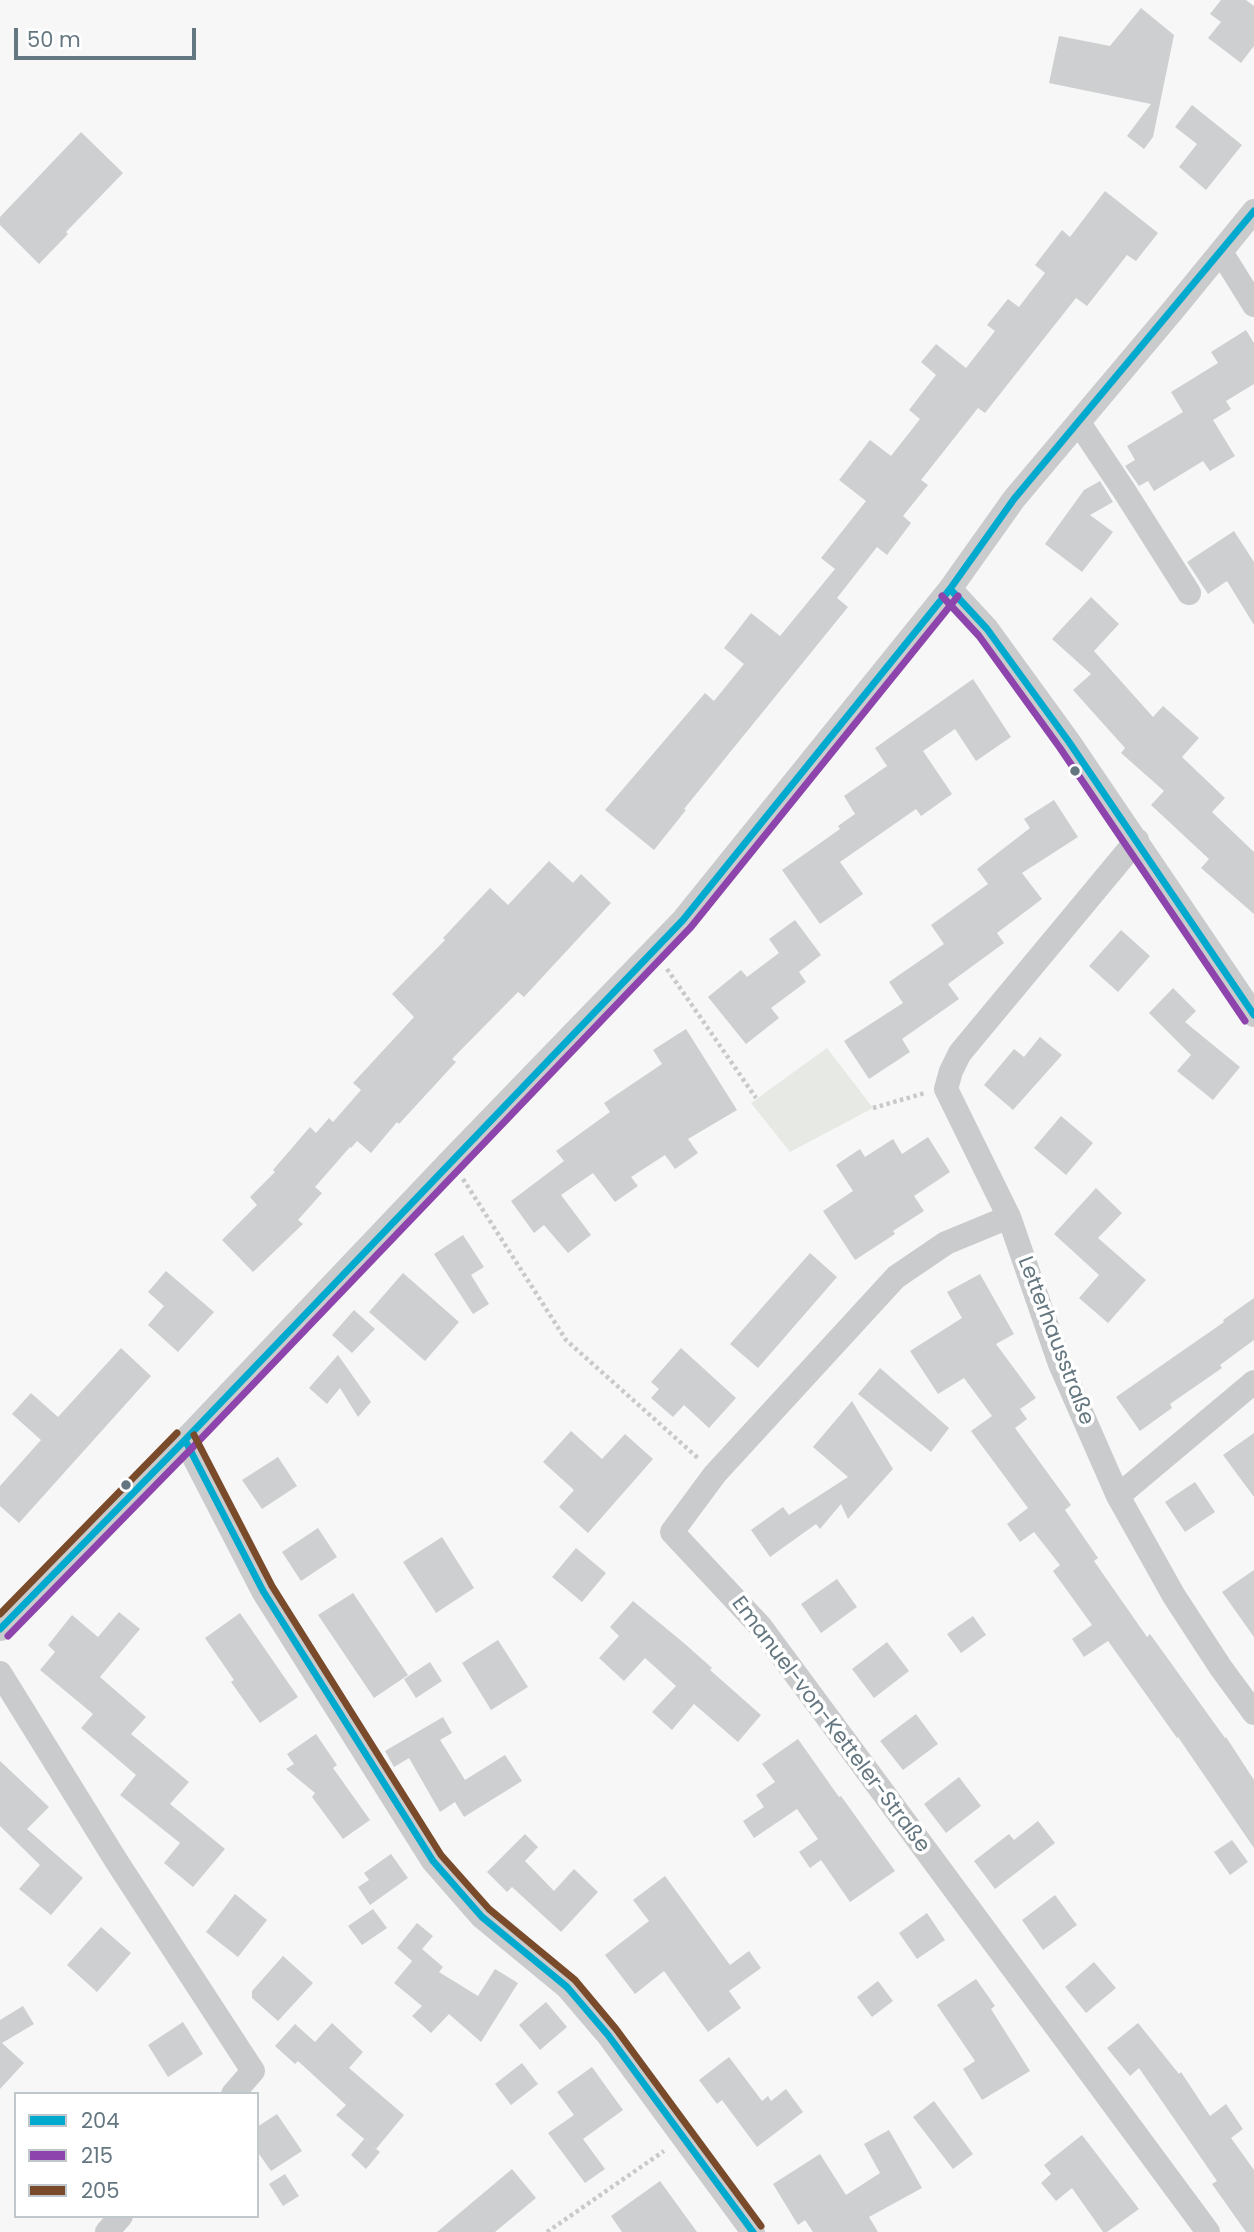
<!DOCTYPE html>
<html>
<head>
<meta charset="utf-8">
<style>
	body { margin:0 }
	#map { position:relative; width:1254px; height:2232px; overflow:hidden; background:#f7f7f7; font-family:Poppins,sans-serif }
	canvas { display:block }
	.legend { position:absolute; left:14px; top:2092px; width:245px; height:126px; box-sizing:border-box; background:#fff; border:2px solid #c1c8cc; margin:0; padding:9px 12px; list-style:none; font-size:21px; color:#64767f }
	.legend li { display:flex; align-items:center; gap:14px; height:35px }
	.legend b { width:35px; border:2px solid #c1c8cc }
	.scale { position:absolute; left:14px; top:28px; width:182px; height:32px; box-sizing:border-box; border:4px solid #64767f; border-top:0; padding-left:9px; font-size:21px; line-height:24px; white-space:nowrap; color:#64767f; -webkit-text-stroke:5px #fff; paint-order:stroke }
</style>
</head>
<body>
<div id="map">
<canvas width="1254" height="2232"></canvas>
<ul class="legend">
<li><b style="height:9px;background:#00a9ce"></b>204</li>
<li><b style="height:9px;background:#8e44ad"></b>215</li>
<li><b style="height:9px;background:#7a4b2a"></b>205</li>
</ul>
<div class="scale">50 m</div>
</div>
<script>
const context = document.querySelector('canvas').getContext('2d');
context.lineJoin = 'round';
function fillPath(path, color) { context.fillStyle = color; context.fill(path, 'evenodd'); }
const toPath = rows => new Path2D(rows.map(r => 'M' + r).join(''));
function strokePath(path, color, width, dash) { context.strokeStyle = color; context.lineWidth = width; context.lineCap = dash ? 'butt' : 'round'; context.setLineDash(dash || []); context.stroke(path); }
function write(font, color, halo, rows, align = 'center') {
  context.font = font + ' Poppins,sans-serif'; context.lineWidth = 7; context.setLineDash([]); context.textBaseline = 'middle'; context.strokeStyle = halo; context.fillStyle = color; for (const [text, x, y, turn = 0] of rows) {
    context.save(); context.translate(x, y); context.rotate((+turn || 0) * Math.PI / 180); context.textAlign = isNaN(turn) ? turn : align; if (halo) context.strokeText(text, 0, 0); context.fillText(text, 0, 0); context.restore();
  }
}
const green = toPath([
	[827,1048,873,1108,790,1152,751,1103]
]);
const building = toPath([
	[1221,0,1246,0,1254,6,1254,46,1241,63,1208,38,1221,22,1210,14],
	[1141,8,1174,35,1153,137,1144,149,1127,136,1151,104,1049,83,1059,36,1110,46],
	[1192,105,1242,145,1206,190,1179,167,1197,144,1175,127],
	[81,132,123,173,66,232,68,234,39,264,0,225,0,217],
	[1105,191,1158,233,1136,261,1127,255,1087,306,1076,298,985,413,978,408,921,480,928,485,903,516,911,523,887,555,877,547,837,598,848,607,684,809,686,810,654,850,605,810,705,693,714,701,744,664,724,648,751,613,780,636,835,569,821,558,866,501,839,480,870,440,891,456,920,419,909,410,936,375,921,362,936,344,966,368,995,331,987,325,1008,299,1019,307,1045,273,1035,265,1062,230,1070,237],
	[1246,330,1254,343,1254,384,1226,401,1231,409,1213,420,1235,456,1210,471,1203,461,1154,491,1148,481,1139,486,1125,466,1135,460,1127,446,1183,412,1171,392,1218,363,1211,352],
	[1100,481,1113,502,1090,515,1113,532,1082,572,1045,544,1084,490],
	[1234,531,1254,562,1254,625,1227,581,1208,594,1187,562],
	[1091,597,1119,624,1094,651,1153,717,1163,706,1199,738,1182,757,1225,798,1212,812,1254,852,1254,914,1201,868,1209,859,1151,805,1164,791,1121,753,1125,748,1073,690,1091,674,1052,639],
	[973,679,1011,737,976,761,955,729,923,751,952,794,921,816,916,809,840,862,863,894,820,924,782,870,840,829,838,826,855,814,844,796,887,766,875,748],
	[1054,800,1078,837,1022,873,1042,899,997,933,1004,943,948,984,959,999,902,1039,910,1052,869,1079,844,1041,903,1003,889,982,944,944,931,925,988,884,977,869,1030,828,1024,819],
	[549,861,573,883,581,874,611,903,524,997,518,992,452,1059,456,1062,399,1124,397,1122,371,1153,357,1141,351,1148,350,1147,315,1187,322,1193,298,1220,303,1224,253,1272,222,1240,257,1205,250,1197,275,1172,273,1170,310,1127,316,1133,329,1118,333,1122,361,1090,353,1083,414,1017,392,994,445,940,443,938,490,888,508,905],
	[795,920,821,955,799,972,806,982,771,1008,779,1018,746,1044,708,997,741,970,747,977,779,953,769,939],
	[1121,930,1150,956,1118,992,1089,966],
	[1173,988,1196,1011,1185,1022,1240,1067,1213,1100,1177,1071,1191,1055,1149,1013],
	[686,1029,737,1110,688,1139,698,1153,675,1169,665,1155,631,1177,638,1186,615,1202,593,1173,561,1195,591,1235,568,1253,544,1225,534,1233,511,1201,564,1161,556,1151,610,1112,604,1103,662,1064,653,1050],
	[1040,1037,1062,1055,1013,1110,984,1085,1014,1049,1024,1057],
	[1061,1116,1093,1143,1066,1175,1034,1148],
	[928,1137,950,1172,914,1196,924,1211,893,1231,895,1234,855,1260,823,1211,853,1191,836,1165,860,1149,865,1157,893,1139,902,1154],
	[1096,1188,1122,1213,1098,1238,1146,1280,1108,1323,1079,1298,1099,1275,1054,1234],
	[463,1235,484,1267,471,1275,489,1304,473,1314,434,1254],
	[810,1253,837,1277,758,1368,730,1344],
	[166,1271,214,1312,178,1352,148,1325,164,1306,148,1292],
	[403,1273,459,1322,425,1361,369,1312],
	[980,1274,1014,1334,996,1344,1036,1398,1020,1409,1027,1419,1015,1428,1071,1505,1065,1510,1098,1558,1094,1561,1147,1637,1150,1634,1225,1738,1226,1737,1254,1780,1254,1848,1178,1737,1177,1738,1108,1641,1084,1657,1072,1639,1092,1625,1053,1571,1060,1565,1034,1532,1020,1542,1007,1524,1028,1508,971,1431,992,1416,964,1378,938,1394,910,1351,962,1318,947,1292],
	[1254,1298,1254,1340,1220,1365,1222,1368,1170,1404,1172,1408,1140,1431,1116,1397,1224,1322,1223,1320],
	[354,1310,375,1329,352,1353,332,1335],
	[121,1348,151,1376,19,1523,0,1506,0,1486,41,1440,12,1414,31,1393,58,1417],
	[681,1348,736,1398,709,1428,684,1405,673,1417,651,1398,659,1389,651,1382],
	[338,1355,371,1402,358,1417,340,1388,327,1404,309,1388],
	[880,1368,949,1428,931,1452,858,1394],
	[852,1401,893,1469,848,1519,841,1504,820,1529,816,1524,770,1557,751,1530,783,1507,789,1515,848,1477,813,1447],
	[571,1431,602,1459,625,1434,653,1459,588,1533,559,1507,574,1490,543,1462],
	[1254,1433,1254,1497,1223,1455],
	[278,1457,297,1486,262,1509,242,1480],
	[1195,1482,1215,1512,1185,1532,1165,1502],
	[318,1528,337,1557,301,1581,282,1552],
	[442,1537,474,1588,436,1613,403,1562],
	[576,1548,606,1573,582,1602,552,1577],
	[1254,1570,1254,1637,1222,1592],
	[837,1579,857,1607,821,1633,801,1604],
	[353,1593,408,1675,374,1698,318,1615],
	[633,1601,685,1644,712,1668,710,1670,761,1715,738,1742,694,1704,672,1730,652,1712,676,1686,645,1658,624,1681,599,1658,619,1636,610,1627],
	[119,1612,140,1629,100,1677,146,1717,131,1734,189,1782,170,1804,225,1849,193,1887,164,1863,180,1843,120,1795,136,1775,81,1728,93,1714,40,1670,55,1652,48,1645,72,1615,98,1637],
	[240,1613,298,1697,260,1723,231,1682,234,1680,205,1638],
	[973,1616,986,1635,961,1653,947,1634],
	[498,1640,528,1687,491,1710,462,1663],
	[887,1642,909,1671,874,1698,852,1669],
	[430,1662,442,1681,416,1698,404,1679],
	[916,1714,938,1744,903,1770,880,1741],
	[443,1717,452,1733,440,1740,465,1780,505,1755,522,1781,464,1817,455,1802,440,1812,409,1758,394,1767,385,1751],
	[316,1734,337,1765,333,1768,370,1820,343,1839,312,1797,315,1793,286,1769,294,1764,287,1754],
	[798,1739,839,1797,841,1796,895,1871,850,1902,821,1860,810,1868,799,1852,818,1839,797,1809,754,1838,743,1821,764,1807,756,1795,775,1782,762,1764],
	[0,1761,49,1807,27,1829,83,1878,51,1915,19,1889,40,1865,0,1826],
	[959,1777,981,1806,946,1833,924,1804],
	[1038,1821,1055,1843,995,1889,974,1861,1009,1834,1014,1840],
	[525,1834,538,1847,525,1861,554,1891,574,1869,598,1892,561,1932,512,1887,507,1892,487,1872],
	[1232,1840,1248,1862,1230,1875,1214,1852],
	[391,1854,408,1878,370,1905,358,1887,369,1880,364,1873],
	[665,1876,730,1965,749,1951,761,1968,729,1991,741,2008,708,2032,664,1971,635,1994,605,1955,649,1921,633,1900],
	[235,1894,267,1920,238,1957,206,1932],
	[1055,1895,1077,1925,1043,1950,1022,1920],
	[373,1909,387,1928,362,1945,348,1926],
	[927,1913,945,1940,917,1959,899,1933],
	[417,1923,433,1936,412,1961,397,1948],
	[101,1927,131,1953,97,1992,67,1965],
	[422,1949,443,1967,439,1972,478,1996,495,1969,518,1983,481,2042,449,2014,431,2033,412,2016,422,2006,394,1983],
	[283,1956,313,1983,278,2021,252,1998,252,1991],
	[1094,1962,1116,1988,1086,2013,1065,1987],
	[976,1979,995,2006,991,2009,1030,2071,982,2100,963,2069,975,2061,937,2005],
	[878,1981,893,2001,872,2017,857,1997],
	[546,2002,567,2027,540,2050,519,2025],
	[23,2006,34,2024,2,2043,24,2063,0,2089,0,2020],
	[183,2022,203,2054,168,2077,148,2045],
	[332,2023,363,2052,349,2068,404,2115,376,2149,336,2115,346,2105,298,2061,295,2064,275,2046,295,2024,315,2042],
	[1138,2023,1179,2074,1181,2072,1210,2116,1226,2104,1243,2129,1231,2138,1254,2170,1254,2232,1246,2232,1212,2184,1217,2181,1139,2068,1130,2076,1107,2048],
	[729,2057,762,2101,768,2096,771,2101,786,2089,803,2112,757,2147,722,2100,717,2104,699,2080],
	[522,2063,538,2084,511,2105,495,2084],
	[592,2067,623,2110,583,2139,605,2169,585,2183,548,2133,574,2115,557,2092],
	[934,2101,973,2154,953,2169,913,2117],
	[277,2114,302,2151,271,2171,257,2151,257,2127],
	[889,2130,922,2188,869,2217,878,2232,813,2232,805,2220,798,2225,773,2184,820,2154,846,2195,880,2173,864,2144],
	[1082,2135,1139,2209,1107,2232,1103,2232,1072,2188,1056,2201,1041,2183,1051,2174,1044,2165],
	[364,2139,380,2152,366,2169,351,2155],
	[512,2169,536,2198,495,2232,437,2232],
	[285,2174,299,2196,283,2206,269,2184],
	[660,2181,697,2232,622,2232,611,2216]
]);
const path = toPath([
	[667,969,756,1098],
	[873,1108,925,1093],
	[463,1179,566,1340,699,1459],
	[547,2232,664,2151]
]);
const minor = toPath([
	[1221,252,1254,305],
	[1079,423,1125,492,1189,593],
	[950,589,987,629,1069,742,1254,1015],
	[1137,840,960,1053,951,1071,946,1089,1009,1217,1060,1364,1118,1496,1174,1596,1221,1668,1254,1713],
	[1009,1217,946,1243,896,1277,715,1474,672,1532,760,1626,1208,2232],
	[185,1440,263,1591,433,1861,482,1917,567,1987,608,2035,753,2232],
	[1118,1496,1254,1382],
	[0,1629,185,1440,451,1160,683,920,950,589,1014,499,1174,309,1254,211],
	[0,1673,117,1862,253,2071,233,2094],
	[107,2232,121,2216]
]);
const bus1 = toPath([
	[950,589,987,629,1069,742,1254,1015],
	[185,1440,263,1591,433,1861,482,1917,567,1987,608,2035,753,2232],
	[0,1629,185,1440,683,920,950,589,1014,499,1254,211]
]);
const bus2 = toPath([
	[942,596,979,636,1060,748,1245,1021],
	[8,1636,193,1447,691,927,958,596]
]);
const bus3 = toPath([
	[194,1435,272,1586,441,1855,489,1909,575,1980,616,2029,761,2226],
	[0,1614,177,1433]
]);
const markers = [
	[1075,771,6,"#64767f"],
	[126,1485,6,"#64767f"]
];
const streetNames = [
	["Letterhausstraße",1055,1341,69],
	["Emanuel-von-Ketteler-Straße",830,1725,53]
];
fillPath(green, '#e6e9e4');
fillPath(building, '#cdcfd0');
strokePath(path, '#c7c9ca', 4.5, [3.5, 3.5]);
strokePath(minor, '#cacbcc', 24);
strokePath(bus1, '#00a9ce', 7);
strokePath(bus2, '#8e44ad', 7);
strokePath(bus3, '#7a4b2a', 7);
for (const [x, y, r, color] of markers) { const dot = new Path2D(); dot.arc(x, y, r, 0, 2 * Math.PI); context.fillStyle = color; context.fill(dot); strokePath(dot, '#fff', 2.5); }
write('21px', '#64767f', '#fff', streetNames);
</script>
</body>
</html>
